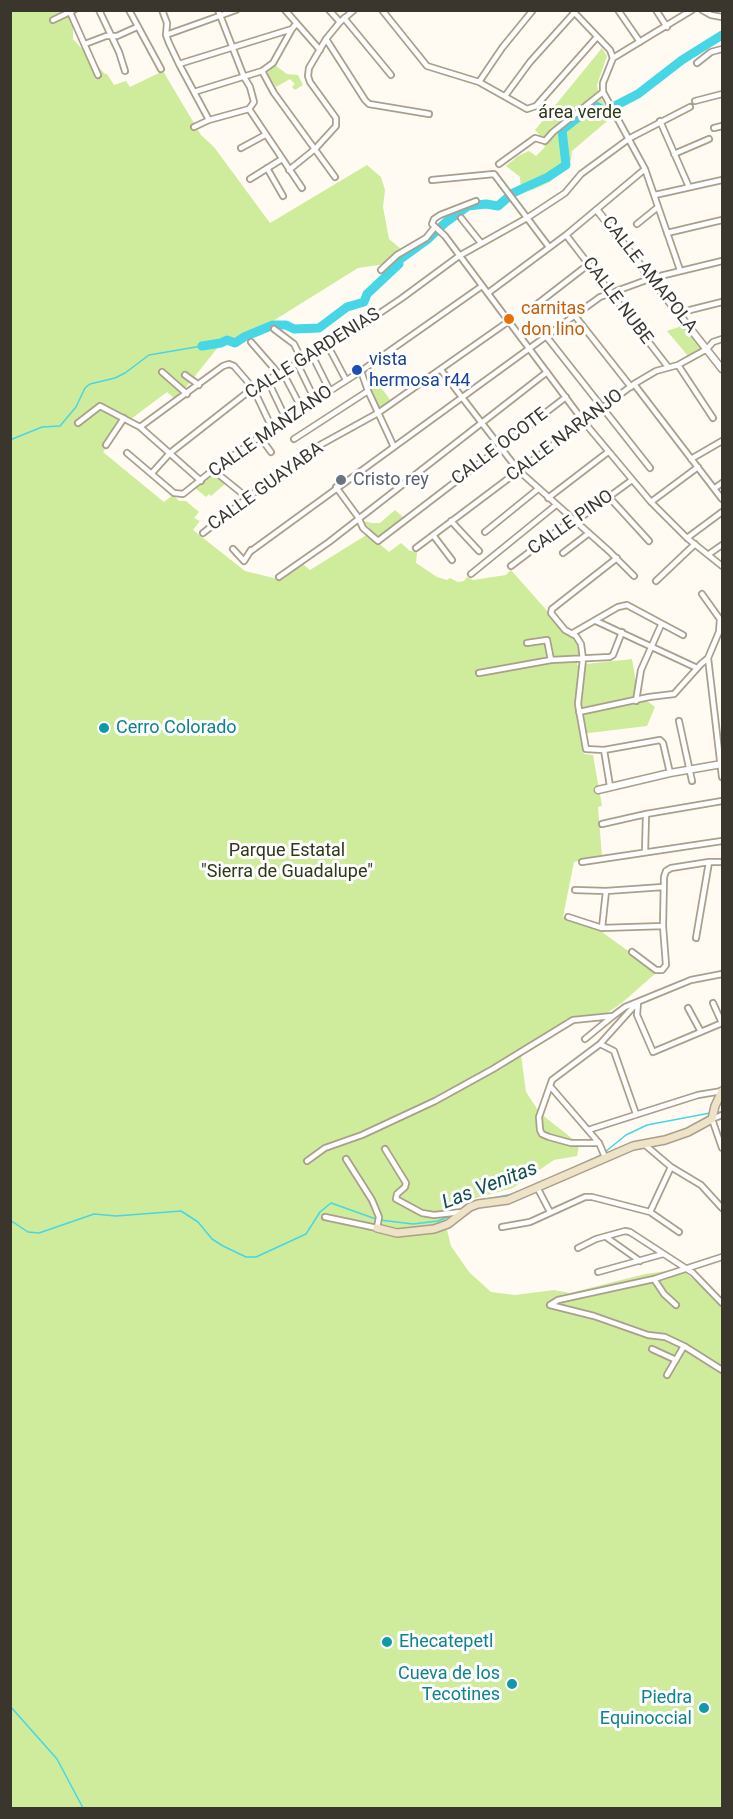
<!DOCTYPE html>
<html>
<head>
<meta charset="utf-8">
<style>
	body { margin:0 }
	#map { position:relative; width:733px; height:1819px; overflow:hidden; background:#fffbf2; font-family:Roboto,sans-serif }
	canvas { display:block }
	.frame { position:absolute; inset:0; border:12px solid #3a362e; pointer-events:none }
</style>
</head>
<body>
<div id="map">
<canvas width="733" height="1819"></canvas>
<div class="frame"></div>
</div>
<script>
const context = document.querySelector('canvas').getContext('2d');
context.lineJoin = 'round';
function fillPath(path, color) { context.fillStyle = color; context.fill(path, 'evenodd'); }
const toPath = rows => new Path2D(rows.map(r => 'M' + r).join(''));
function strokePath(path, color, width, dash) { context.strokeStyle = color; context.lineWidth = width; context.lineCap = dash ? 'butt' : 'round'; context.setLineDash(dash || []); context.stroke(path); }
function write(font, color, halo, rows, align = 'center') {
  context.font = font + ' Roboto,sans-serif'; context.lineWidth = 6; context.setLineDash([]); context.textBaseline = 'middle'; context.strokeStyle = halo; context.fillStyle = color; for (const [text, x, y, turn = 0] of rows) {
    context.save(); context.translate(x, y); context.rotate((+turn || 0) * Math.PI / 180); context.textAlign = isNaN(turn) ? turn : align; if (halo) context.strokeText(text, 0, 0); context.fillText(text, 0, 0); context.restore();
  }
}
const green = toPath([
	[73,10,73,39,105,74,107,74,114,85,126,81,130,87,163,71,201,135,214,147,270,223,367,165,381,177,385,190,383,207,389,239,407,254,399,262,358,268,273,321,219,346,176,400,167,392,127,422,103,452,164,502,173,495,179,501,186,501,199,512,194,518,200,521,193,530,245,571,278,579,285,577,303,564,310,570,368,534,389,552,401,543,410,551,417,552,416,563,437,577,447,580,450,578,458,582,464,581,467,577,473,580,506,575,511,570,564,630,575,636,579,653,577,665,632,659,638,694,655,707,647,726,581,734,584,754,593,755,602,806,598,807,602,856,574,862,563,917,602,932,657,972,623,1002,599,1019,566,1019,561,1025,526,1046,521,1055,526,1092,540,1113,579,1144,577,1156,554,1160,513,1188,447,1206,445,1222,451,1246,469,1272,491,1292,515,1295,554,1290,570,1293,645,1274,681,1269,722,1303,722,1808,11,1808,10,11],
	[602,48,607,56,597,85,599,95,612,117,572,151,571,160,550,182,532,190,521,191,520,177,506,166,518,156,529,151,536,156,545,147,538,139,541,137,535,130],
	[275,65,287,74,298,75,303,85,295,90,292,87,295,84,290,79,276,87,267,73],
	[687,324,707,351,688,356,667,331],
	[380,386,391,401,378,410,368,390],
	[212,475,225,484,211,496,209,494,206,497,195,488],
	[395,510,403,517,378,538,363,521,372,523,380,523]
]);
const stream = toPath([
	[10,440,42,427,60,426,76,407,85,388,90,384,115,378,125,373,149,355,202,346],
	[715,1113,722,1112],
	[605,1152,626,1135,647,1125,710,1113],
	[575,1167,601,1155],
	[483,1200,513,1194],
	[10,1220,28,1232,39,1233,94,1214,116,1216,181,1211,198,1222,212,1239,223,1246,246,1257,256,1257,306,1234,320,1212,331,1203,376,1219],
	[380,1220,413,1224,438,1221,455,1214],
	[10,1706,57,1759,83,1808]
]);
const river = toPath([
	[202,346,221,343,227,340,235,343,244,337,273,325,286,325,294,329,319,328,347,307,364,302,367,294,399,264,399,260,428,239,446,222,468,206,486,204,498,206,513,193,548,177,566,165,562,130,594,105,605,111,638,94,682,60,722,35]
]);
const minor = toPath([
	[99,10,119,52,125,71],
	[129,10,161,69],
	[162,10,167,23,166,35,169,43,179,64,209,120],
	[218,10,244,77,250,87,254,102,249,109],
	[285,10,320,50],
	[329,10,340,22],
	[382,10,427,66,479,82,527,109,536,106,597,37],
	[572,10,610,50,613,58,603,83,603,92,645,169,680,270],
	[618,10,640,42],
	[656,10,667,27],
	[702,10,711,15,722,17],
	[70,12,98,75],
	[344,18,391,75],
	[53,20,74,10],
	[166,35,236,10],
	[326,39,365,100,369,104,429,114],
	[85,44,106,36,117,36,137,27],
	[613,58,692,10],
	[697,63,711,52,722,49],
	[179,64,292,29,296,24],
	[262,71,274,93,335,177],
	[479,82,502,48,533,10],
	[194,92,262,71,273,63,292,29],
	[505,96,530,62,574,13],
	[695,101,722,94],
	[249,109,302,188],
	[660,121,689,187],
	[194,127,209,120,249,109],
	[714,128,722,126],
	[241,148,265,135],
	[674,154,709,139],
	[499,164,535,138,545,141,553,132,603,92],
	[267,168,283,196],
	[289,170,315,149,336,126,336,118,310,82,308,76,309,68,326,39,340,22,354,10],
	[250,179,282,159],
	[432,180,494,174,549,247],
	[655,195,722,180],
	[476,201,440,215,434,219,432,224,445,236,584,422,651,502,687,538,722,566],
	[461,218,481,243],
	[637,224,658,207],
	[667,233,722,220],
	[566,235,668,367],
	[381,270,397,255,426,238,435,227],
	[488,293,566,235,645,169],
	[536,305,589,264],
	[690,310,722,302],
	[575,316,631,387],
	[274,329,294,344,302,360],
	[546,336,650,468],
	[251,342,278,373],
	[328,346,346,380],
	[312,355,330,391],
	[297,363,315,400],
	[678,365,713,418],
	[441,370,518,470,609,551,634,576],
	[282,371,302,409],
	[361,371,368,391,394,447],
	[162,372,187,394],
	[185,375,199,385],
	[267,379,286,419],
	[634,384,722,499],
	[78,423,100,406,140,427,201,481],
	[140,427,223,366,229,364,234,366,253,388,272,428],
	[260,437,271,452],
	[294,439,368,391],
	[106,445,124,418],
	[127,453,174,493,183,494,213,470,272,428,361,371,482,286],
	[691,459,722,441],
	[213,470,249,499],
	[152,473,170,453,253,388,343,338,402,298,459,256,527,218,565,193,581,174,630,138,690,107],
	[336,487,358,517,363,528,378,541,566,397],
	[715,488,722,483],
	[608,496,649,541],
	[548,498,608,452],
	[651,502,698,467],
	[451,521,479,551],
	[485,532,538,489],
	[203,533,302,455,378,413,509,321],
	[433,535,452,560],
	[687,538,722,512],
	[416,548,634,384,656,371,678,365,707,349,713,342,722,339],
	[233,549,244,561,251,550],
	[251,551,600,297,652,278,722,261],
	[563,553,589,533],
	[709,554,722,545],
	[617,558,552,609,551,613,565,630,576,636,581,644,583,659,578,704,586,749,604,750,660,740,663,743,670,773],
	[511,566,573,519,580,518,632,480],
	[471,574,556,505],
	[279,577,329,542,547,372],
	[656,581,695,544],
	[702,594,722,622],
	[720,619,719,632,708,658,722,777],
	[596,621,697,668],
	[573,633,618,607,627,605,683,635],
	[527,643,547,640,551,660],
	[479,673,551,660,610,657,613,655,622,632],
	[636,701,641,670,661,625],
	[579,712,649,697,674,694,701,664,708,658],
	[679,721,692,781],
	[604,750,610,786],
	[602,824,646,814,722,801],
	[645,852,646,814],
	[582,862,722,841],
	[575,890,606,891,663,887],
	[568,917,602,928,663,926],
	[602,928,606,891],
	[696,938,709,862],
	[632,952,656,970,662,970,666,965,663,926,664,877,666,871,671,868,709,862,722,862],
	[638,1002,637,1015,653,1052,722,1023,713,1003],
	[688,1008,701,1032],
	[585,1039,613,1016],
	[600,1044,614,1051,636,1114],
	[550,1086,599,1143,605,1157],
	[722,1115,712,1119,722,1148],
	[588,1130,698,1095,722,1091],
	[599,1143,571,1143,549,1137,542,1134,540,1130,539,1117,552,1080,600,1044,636,1004],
	[644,1144,671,1167,701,1185,722,1208],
	[385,1149,406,1183,405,1187,397,1194,396,1199,422,1213,434,1215,462,1212],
	[307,1161,325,1148,362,1135,435,1101,493,1069,573,1020,613,1016,625,1007,691,980,722,974],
	[537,1187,550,1212],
	[650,1212,671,1167],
	[325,1217,377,1228,379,1217,372,1200,346,1159],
	[502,1227,530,1222,585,1197,592,1197,650,1212,679,1232],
	[606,1237,640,1261],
	[578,1248,596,1239,625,1231,630,1232,693,1273,722,1303],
	[598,1272,663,1254],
	[654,1279,664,1294,676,1305],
	[550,1305,594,1316,648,1335,665,1337,684,1346,722,1370],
	[550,1305,558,1300,654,1279,722,1257],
	[652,1349,676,1360],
	[667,1375,684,1346]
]);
const tertiary = toPath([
	[597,210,722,369],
	[598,790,670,773,722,764]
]);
const secondary = toPath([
	[377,1228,397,1233,434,1229,448,1224,470,1207,478,1204,508,1200,633,1146,665,1140,688,1132,712,1119,715,1106,722,1091]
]);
const markers = [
	[509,319,6,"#e8710a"],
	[357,370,6,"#1a4fb4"],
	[341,480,6,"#6b7280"],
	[104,728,6,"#0f9aa8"],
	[387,1642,6,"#0f9aa8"],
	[512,1684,6,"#0f9aa8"],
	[704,1708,6,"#0f9aa8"]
];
const parkNames = [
	["área verde",580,113],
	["Parque Estatal",287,851],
	["\"Sierra de Guadalupe\"",287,872]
];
const streetNames = [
	["CALLE AMAPOLA",649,275,52],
	["CALLE NUBE",617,301,53],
	["CALLE GARDENIAS",313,354,-32],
	["CALLE MANZANO",271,432,-35],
	["CALLE NARANJO",565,436,-37],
	["CALLE OCOTE",500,447,-37],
	["CALLE GUAYABA",266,487,-36],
	["CALLE PINO",571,523,-35]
];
const foodNames = [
	["carnitas",521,309],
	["don lino",521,330]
];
const transitNames = [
	["vista",369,360],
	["hermosa r44",369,381]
];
const worshipNames = [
	["Cristo rey",353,480]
];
const cultureNames = [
	["Cerro Colorado",116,728],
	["Ehecatepetl",399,1642],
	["Cueva de los",500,1674,"right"],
	["Tecotines",500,1695,"right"],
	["Piedra",692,1698,"right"],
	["Equinoccial",692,1719,"right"]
];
const waterNames = [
	["Las Venitas",490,1186,-21]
];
fillPath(green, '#cfec9c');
strokePath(stream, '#46d6e5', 1.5);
strokePath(river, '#46d6e5', 9);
strokePath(minor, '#aa9f8c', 8);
strokePath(tertiary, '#aa9f8c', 9);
strokePath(secondary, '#aa9f8c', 10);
strokePath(minor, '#fff', 4.5);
strokePath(tertiary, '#fff', 6);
strokePath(secondary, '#eee2c7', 7);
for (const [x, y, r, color] of markers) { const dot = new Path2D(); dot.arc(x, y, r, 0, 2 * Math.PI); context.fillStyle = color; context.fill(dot); strokePath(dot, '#fff', 2); }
write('18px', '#2c3914', '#fff', parkNames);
write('18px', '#3a362e', '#fff', streetNames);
write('18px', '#c56008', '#fff', foodNames, 'left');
write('18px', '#164399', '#fff', transitNames, 'left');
write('18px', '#5b616d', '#fff', worshipNames, 'left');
write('18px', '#0d838f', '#fff', cultureNames, 'left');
write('italic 20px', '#104e54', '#fff', waterNames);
</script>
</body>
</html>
